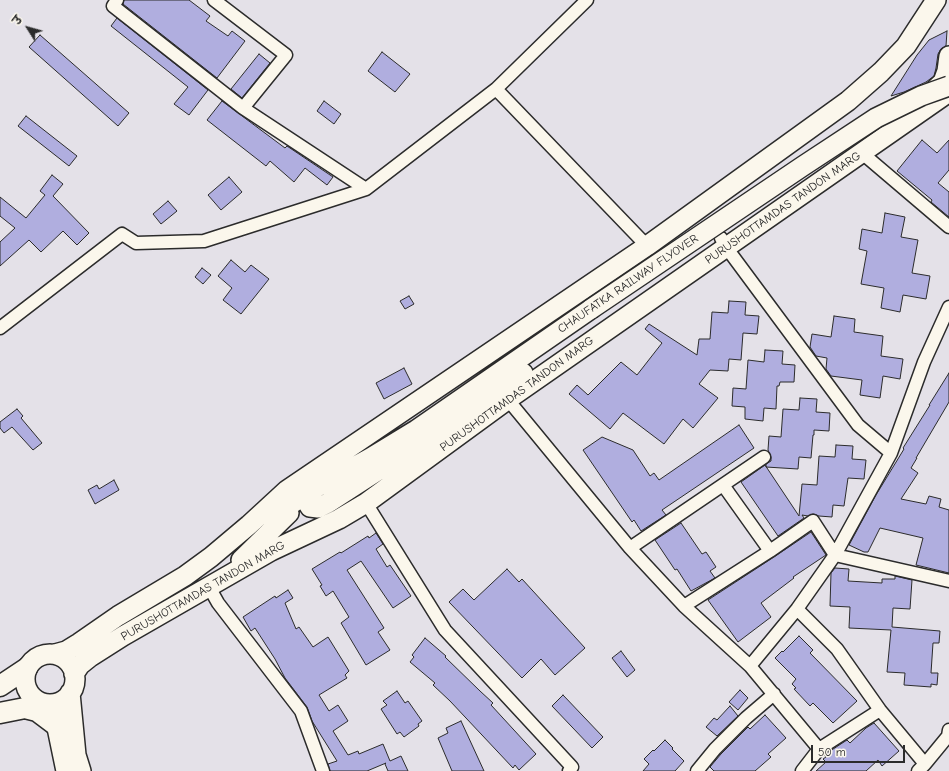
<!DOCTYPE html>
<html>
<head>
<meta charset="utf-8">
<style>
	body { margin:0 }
	#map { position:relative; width:949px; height:771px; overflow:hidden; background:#e4e1e8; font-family:"Comic Neue","Playpen Sans Deva",sans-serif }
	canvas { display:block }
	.north { position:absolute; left:8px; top:8px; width:40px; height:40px; -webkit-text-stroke:3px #fbf7ec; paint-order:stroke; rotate:307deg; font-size:11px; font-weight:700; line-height:16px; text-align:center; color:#2b2b2b }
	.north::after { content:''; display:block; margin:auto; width:14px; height:18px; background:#2b2b2b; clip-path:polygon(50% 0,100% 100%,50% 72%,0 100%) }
	.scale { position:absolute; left:811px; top:745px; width:94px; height:18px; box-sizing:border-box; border:2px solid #2b2b2b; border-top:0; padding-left:5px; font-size:12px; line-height:14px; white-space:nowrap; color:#2b2b2b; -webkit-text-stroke:3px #fbf7ec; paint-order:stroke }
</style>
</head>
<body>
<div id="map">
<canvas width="949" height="771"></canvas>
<div class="north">उ</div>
<div class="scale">50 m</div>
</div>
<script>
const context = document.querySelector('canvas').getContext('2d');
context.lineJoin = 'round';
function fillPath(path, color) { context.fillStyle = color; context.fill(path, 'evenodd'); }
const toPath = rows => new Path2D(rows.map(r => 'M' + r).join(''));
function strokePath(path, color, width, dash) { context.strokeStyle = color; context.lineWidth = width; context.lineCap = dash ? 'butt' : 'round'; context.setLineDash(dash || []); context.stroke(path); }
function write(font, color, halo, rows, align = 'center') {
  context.font = font + ' "Comic Neue",sans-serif'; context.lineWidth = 3.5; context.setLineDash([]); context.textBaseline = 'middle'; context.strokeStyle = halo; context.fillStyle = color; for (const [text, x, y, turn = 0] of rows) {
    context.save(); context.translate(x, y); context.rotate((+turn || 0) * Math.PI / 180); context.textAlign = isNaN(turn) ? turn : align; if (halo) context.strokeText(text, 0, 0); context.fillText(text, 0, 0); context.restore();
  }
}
const building = toPath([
	[124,0,189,0,210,16,206,21,228,36,232,31,245,41,217,78,123,4,124,0],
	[117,18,208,90,189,115,174,104,188,87,111,26,117,18],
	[947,31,946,46,941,49,938,54,936,68,934,76,926,82,904,92,891,96,917,55,929,40,947,31],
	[40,35,129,113,118,126,29,47,40,35],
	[382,52,410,74,395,92,368,71,382,52],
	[259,54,270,63,242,98,231,89,259,54],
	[222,101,285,148,287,146,333,177,327,185,305,168,294,182,270,161,266,166,207,120,222,101],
	[324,101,341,114,334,124,317,111,324,101],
	[26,116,77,156,69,166,18,126,26,116],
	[922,140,937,153,949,140,949,170,938,183,949,192,949,217,931,202,932,200,897,171,922,140],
	[52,175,63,184,53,196,89,233,77,245,63,231,41,252,29,240,0,266,0,242,15,228,0,216,0,197,26,218,45,195,40,191,52,175],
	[229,177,242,192,221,210,208,195,229,177],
	[168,201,177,211,161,224,153,214,168,201],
	[885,213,905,217,901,237,918,240,912,273,930,276,926,299,903,295,900,312,881,308,884,288,861,284,867,251,859,249,862,229,882,233,885,213],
	[231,260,245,272,251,265,269,279,241,314,223,300,232,288,218,276,231,260],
	[202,268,211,275,203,284,195,277,202,268],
	[409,296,414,304,405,309,400,301,409,296],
	[729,301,746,302,745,315,759,316,757,334,743,333,741,360,729,359,728,371,710,370,699,384,718,398,693,428,683,419,664,444,623,413,610,429,569,394,577,385,588,395,621,362,637,375,662,343,645,329,649,324,697,355,699,339,710,339,712,312,728,313,729,301],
	[834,316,855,319,854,332,883,336,881,356,903,359,900,379,883,376,880,398,860,395,862,380,831,376,826,369,827,358,816,356,810,347,812,334,831,337,834,316],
	[765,350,783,351,782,364,795,365,794,382,780,382,779,386,777,386,776,409,764,408,763,421,745,419,745,407,732,406,733,388,746,389,748,360,764,362,765,350],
	[404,368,412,384,384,399,376,383,404,368],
	[949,373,949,402,916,458,917,458,911,468,918,473,901,499,926,504,929,496,941,499,939,507,949,510,949,573,916,565,923,538,880,528,868,552,864,552,849,545,876,495,904,449,903,448,930,405,929,405,949,373],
	[800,398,817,399,816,412,830,413,829,431,814,430,814,435,813,435,811,458,799,457,798,469,766,467,766,464,771,461,771,457,768,450,769,436,781,437,783,409,799,410,800,398],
	[17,409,23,416,21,418,42,443,33,450,12,427,4,433,0,428,0,422,17,409],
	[739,425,754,448,662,510,666,515,641,531,634,520,632,522,583,450,602,437,633,450,650,476,654,473,659,480,739,425],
	[836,445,853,446,852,459,866,460,864,479,848,478,844,506,833,505,832,517,819,516,813,514,808,516,802,515,804,518,778,536,741,482,765,465,799,516,802,484,817,485,819,456,835,457,836,445],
	[114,480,119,490,95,504,88,490,97,485,99,489,114,480],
	[681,523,702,554,706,552,716,567,710,571,715,578,691,591,677,569,675,570,655,540,681,523],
	[811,532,826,555,793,577,794,578,761,603,771,617,738,642,708,600,774,557,811,532],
	[376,533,383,544,376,549,387,567,390,565,411,596,393,608,361,561,347,570,384,628,378,632,390,650,366,665,341,623,349,617,333,591,326,596,320,586,322,585,312,569,340,552,341,553,368,536,369,538,376,533],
	[835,568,849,569,848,581,882,583,882,579,895,579,895,576,912,580,910,609,893,608,892,627,940,631,939,643,933,643,931,673,938,673,937,685,931,684,931,687,904,685,905,673,887,672,891,630,849,628,850,607,830,606,831,573,835,568],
	[507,569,519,582,522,579,585,648,555,675,541,659,522,678,449,602,463,589,474,600,507,569],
	[288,590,293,598,285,603,296,629,299,627,313,647,328,637,349,671,345,675,347,678,319,695,329,711,338,705,348,721,333,731,348,755,358,751,359,754,383,744,390,761,401,756,408,771,388,771,385,764,386,763,367,771,330,771,328,764,337,761,312,721,307,707,285,678,275,659,255,628,251,631,243,617,275,596,276,598,288,590],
	[799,636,813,650,810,653,857,701,833,723,813,703,810,706,794,689,796,688,792,684,796,679,775,658,782,651,783,652,799,636],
	[425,638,446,656,445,657,480,691,493,703,491,705,536,754,519,770,515,765,513,768,450,701,433,685,435,683,410,662,414,657,412,655,425,638],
	[621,651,635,670,627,677,612,658,621,651],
	[740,690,748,698,738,710,729,702,740,690],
	[397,691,405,703,408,701,422,721,418,724,419,726,404,737,400,732,397,734,381,709,387,705,383,701,397,691],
	[563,695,603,737,592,748,552,706,563,695],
	[730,706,738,716,717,736,706,727,714,718,717,720,730,706],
	[765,715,786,738,768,754,771,757,755,771,714,771,710,767,721,754,748,727,750,729,765,715],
	[461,721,484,771,452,771,438,738,448,733,446,728,461,721],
	[874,723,899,751,882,766,878,760,866,771,816,771,826,762,823,759,826,757,824,755,827,753,847,740,850,743,866,728,874,723],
	[665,740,673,748,672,749,684,761,675,771,643,771,649,764,644,759,653,750,654,751,665,740]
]);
const minor = toPath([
	[117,0,113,6,243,108,366,189],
	[214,0,286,55,243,108],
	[496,89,647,246],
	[862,153,949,227],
	[721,238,726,247,858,425,891,453],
	[0,328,122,234,136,243,204,241,366,189,496,89,587,0],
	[504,395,630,548,684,606,750,666,819,749],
	[723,485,770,551],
	[366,503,445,630,572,767,569,771],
	[630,548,764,457],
	[209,587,218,603,301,711,323,771],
	[684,606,770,551,813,521,835,555,891,453,924,362,949,307],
	[797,609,837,649,880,710,925,764,918,771],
	[750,666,797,609,835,555,949,581],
	[925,764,948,736,949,730],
	[697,771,715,749,746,718,774,694],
	[802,771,819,749,880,710]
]);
const primary = toPath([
	[928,96,943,82,947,71,949,56],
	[312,490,306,498,307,502,310,507,318,508,328,503,436,433,523,373],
	[271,518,312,490,370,458,416,430,591,309],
	[241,560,289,513],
	[55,654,66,651,79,643,118,616,185,576,211,557,249,525,287,490,647,246,848,101,881,72,906,46,936,0],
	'25 679a25 25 0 1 1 50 0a25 25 0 1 1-50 0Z',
	[74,674,80,665,90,657,123,636,271,551,339,519,366,503,507,400,949,92],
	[70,693,76,755,81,771],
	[52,710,55,718,66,771]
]);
const trunk = toPath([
	[0,686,27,668],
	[0,713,25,708,37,711,57,726]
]);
const primaryBridge = toPath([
	[591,309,803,166,876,118,921,96,949,86]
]);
const streetNames = [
	["PURUSHOTTAMDAS TANDON MARG",783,208,-35],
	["CHAUFATKA RAILWAY FLYOVER",628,284,-34],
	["PURUSHOTTAMDAS TANDON MARG",517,394,-36],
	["PURUSHOTTAMDAS TANDON MARG",203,591,-30]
];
fillPath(building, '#b0aedf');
strokePath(building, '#2b2b2b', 1);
strokePath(minor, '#2b2b2b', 15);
strokePath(primary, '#2b2b2b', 22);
strokePath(trunk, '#2b2b2b', 23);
strokePath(minor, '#fbf7ec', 12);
strokePath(primary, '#fbf7ec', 19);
strokePath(trunk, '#fbf7ec', 20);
strokePath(primaryBridge, '#2b2b2b', 22, []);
strokePath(primaryBridge, '#fbf7ec', 19);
write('12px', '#2b2b2b', '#fbf7ec', streetNames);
</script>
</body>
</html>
